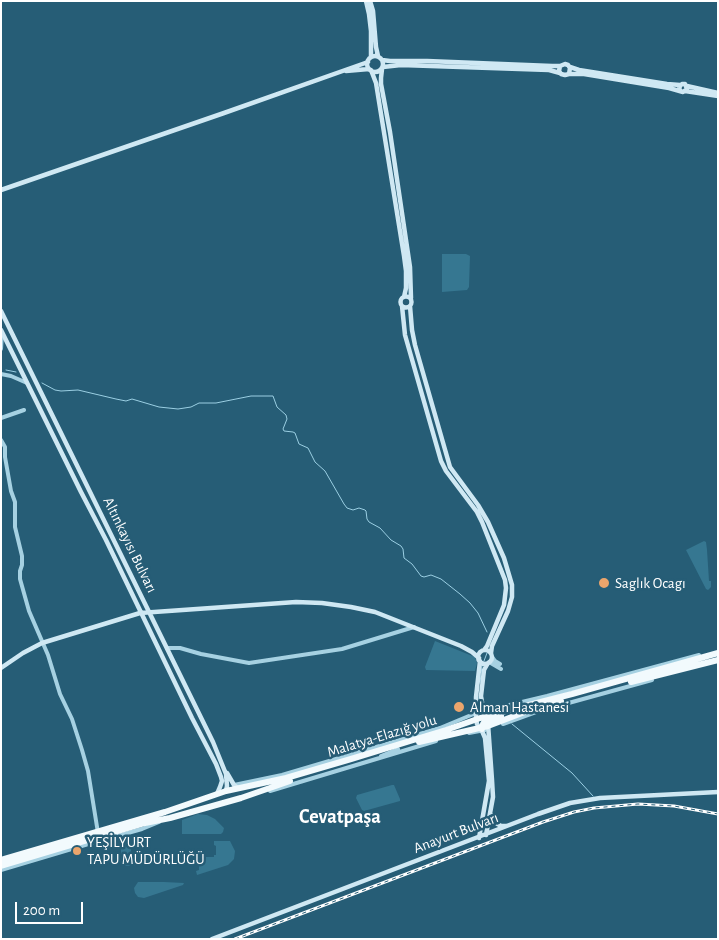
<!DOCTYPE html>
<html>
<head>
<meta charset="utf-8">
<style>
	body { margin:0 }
	#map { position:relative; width:719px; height:940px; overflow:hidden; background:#265d76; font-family:"Alegreya Sans",sans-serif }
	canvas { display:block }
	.frame { position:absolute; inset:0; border:2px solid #fff; pointer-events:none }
	.scale { position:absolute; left:15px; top:902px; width:68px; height:22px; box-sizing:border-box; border:2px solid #fff; border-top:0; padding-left:6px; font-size:15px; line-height:18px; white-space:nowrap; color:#fff; -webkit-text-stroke:4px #265d76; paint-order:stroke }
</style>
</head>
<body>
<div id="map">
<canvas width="719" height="940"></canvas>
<div class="frame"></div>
<div class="scale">200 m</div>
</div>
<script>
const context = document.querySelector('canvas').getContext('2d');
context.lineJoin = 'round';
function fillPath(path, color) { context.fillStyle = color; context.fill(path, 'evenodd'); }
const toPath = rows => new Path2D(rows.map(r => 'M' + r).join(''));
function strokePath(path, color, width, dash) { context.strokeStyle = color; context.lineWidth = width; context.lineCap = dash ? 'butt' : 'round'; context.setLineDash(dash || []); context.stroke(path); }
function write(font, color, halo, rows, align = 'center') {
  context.font = font + ' "Alegreya Sans",sans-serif'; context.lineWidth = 5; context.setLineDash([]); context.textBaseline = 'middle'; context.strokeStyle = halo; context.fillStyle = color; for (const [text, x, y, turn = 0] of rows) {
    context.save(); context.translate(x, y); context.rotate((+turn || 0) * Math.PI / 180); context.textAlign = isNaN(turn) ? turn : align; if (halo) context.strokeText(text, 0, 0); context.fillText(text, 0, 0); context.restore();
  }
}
const green = toPath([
	[442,254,466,254,470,256,469,287,467,290,442,292],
	[704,541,706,542,707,550,709,581,711,581,711,587,708,590,706,589,686,550],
	[435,641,475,657,477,663,475,671,426,670,425,667],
	[392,785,394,785,400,799,400,801,364,811,362,810,356,798,357,795],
	[198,814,207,815,215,819,224,828,223,832,221,834,182,834,182,820],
	[123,836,143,841,143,844,131,844,131,857,135,857,135,866,122,866,120,837],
	[214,841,230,841,235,851,234,859,228,865,197,875,196,871,199,870,199,857,214,857,214,855,216,855,216,846,214,845],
	[138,882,164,882,184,883,183,885,144,898,138,897,135,893,134,888]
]);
const stream = toPath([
	[6,370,16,372],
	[42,383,55,390,61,391,78,390,116,399,126,401,132,399,159,407,178,409,191,407,199,403,216,403,251,396,273,396,277,407,286,415,287,419,283,429,284,431,293,432,295,433,299,444,308,448,315,462,325,471,344,504,347,508,353,510,359,508,365,510,366,511,367,519,369,522,380,528,391,540,401,546,403,549,404,558,412,564,421,576,424,577,431,575,441,579,460,594,470,603,478,613,487,632],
	[484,661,487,653],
	[480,683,482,666],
	[478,697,478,708],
	[512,724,572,773,593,796]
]);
const tertiary = toPath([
	[1,349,2,333],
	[1,374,11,376,27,383],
	[1,418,24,410],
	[1,440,5,447,5,457,11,491,15,502,15,527,22,556,22,565,20,571,20,579,29,611,48,655,60,694,72,719,82,750,88,771,98,833],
	[167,648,180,648,201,654,249,663,342,649,414,627],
	[492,657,495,661,500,664],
	[489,662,501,669],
	[503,724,536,712,652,680],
	[469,733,485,730],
	[381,756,398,749],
	[234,785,282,775,336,759,440,728,476,713,547,696,699,655],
	[270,791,436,741],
	[1,870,85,845,142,829,159,822]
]);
const secondary = toPath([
	[366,1,369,14,371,31,371,57],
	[370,1,373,11,376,47,378,56],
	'367 64a8 8 0 1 1 16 0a8 8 0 1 1-16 0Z',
	[382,60,390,61,427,61,552,66,560,66,565,64,568,65,570,68,569,74,565,75,561,74,559,71,560,66],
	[383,67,401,65,549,70,560,73],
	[570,67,579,70,667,84,680,85],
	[382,69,381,78,381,84,390,132,410,267,411,298],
	[371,70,376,83,404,256,406,271,406,288,404,297],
	[346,71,369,69],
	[569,74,584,74,669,88,683,92,687,89,685,84,682,84,680,86,679,89,681,91],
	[687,86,718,93],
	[685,91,718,96],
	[1,190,224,113,368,62],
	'400.5 302a5.5 5.5 0 1 1 11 0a5.5 5.5 0 1 1-11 0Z',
	[402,306,405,335,441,461,446,471,477,512,482,522,505,580,506,588,504,605,487,646,484,650],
	[410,306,412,330,415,345,448,460,450,467,478,505,488,522,504,558,512,585,512,597,508,611,492,646,491,653],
	[1,311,213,742,226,774,227,786,226,791],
	[1,330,81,492,106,540,192,718,216,764,221,777,222,781,220,787,217,794],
	'478 657a7 7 0 1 1 14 0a7 7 0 1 1-14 0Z',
	[1,668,23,653,42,643,140,613,296,602,322,603,351,607,375,612,461,646,472,652,479,658],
	[486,716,483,708,481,696,484,670,488,663],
	[227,773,234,785,238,788],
	[491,815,496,823,501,826,506,826],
	[486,835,493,797,492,780,488,724],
	[479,838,489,781,485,738,482,731,477,724,476,719,476,697,480,661],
	[212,939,538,814,570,803,600,798,718,792]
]);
const trunk = toPath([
	[631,682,718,660],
	[482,729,483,724,485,721,501,716],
	[419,742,488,726,530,710,561,701],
	[1,860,165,812,226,791,286,778,351,759,446,730,486,716,572,694,718,653],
	[1,866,145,823,170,818,241,798,290,781]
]);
const rail = toPath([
	[235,939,543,822,574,812,594,808,638,804,674,806,718,814]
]);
const markers = [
	[604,583,6,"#eba56c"],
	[459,707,6,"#eba56c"],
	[77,851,5,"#eba56c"]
];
const streetNames = [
	["Altınkayısı Bulvarı",130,545,64],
	["Malatya-Elazığ yolu",382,736,-17],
	["Anayurt Bulvarı",456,833,-21]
];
const poiNames = [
	["Saglık Ocagı",615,583],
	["Alman Hastanesi",470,707],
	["YEŞİLYURT",87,842],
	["TAPU MÜDÜRLÜĞÜ",87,859]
];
const districtNames = [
	["Cevatpaşa",340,817]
];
fillPath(green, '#367791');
strokePath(stream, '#9bcfe3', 1);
strokePath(tertiary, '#a6d1e2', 4);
strokePath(secondary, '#cfe8f3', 4.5);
strokePath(trunk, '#f2fafd', 6);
strokePath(rail, '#fff', 3);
strokePath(rail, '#265d76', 1, [4]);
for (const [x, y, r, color] of markers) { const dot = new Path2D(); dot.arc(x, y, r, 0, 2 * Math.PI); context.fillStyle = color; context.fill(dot); strokePath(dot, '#265d76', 2); }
write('15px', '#fff', '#265d76', streetNames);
write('15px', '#fff', '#265d76', poiNames, 'left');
write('bold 20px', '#fff', '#265d76', districtNames);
</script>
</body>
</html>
